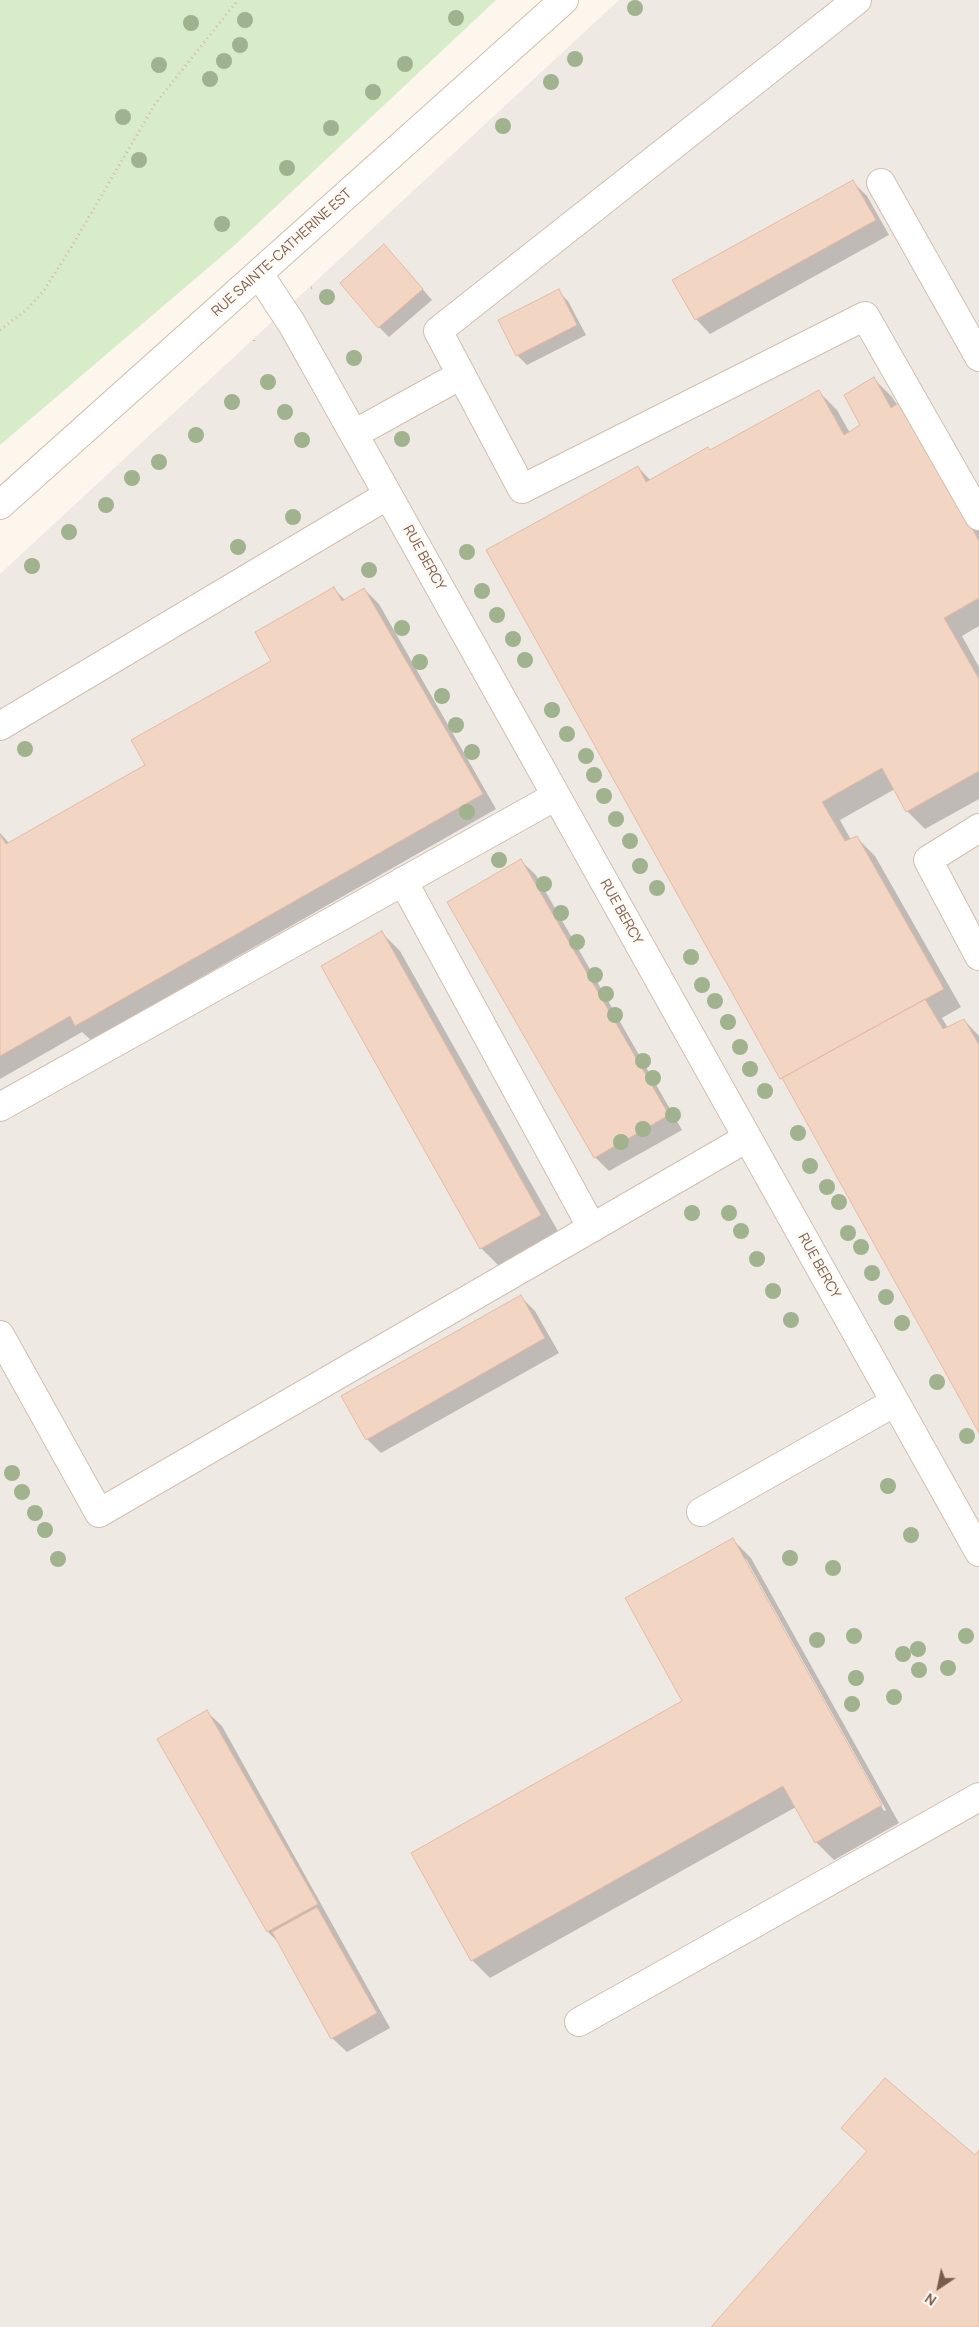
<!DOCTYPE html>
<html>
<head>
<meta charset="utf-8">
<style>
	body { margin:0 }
	#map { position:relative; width:979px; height:2327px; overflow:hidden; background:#fdf6ec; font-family:Manrope,sans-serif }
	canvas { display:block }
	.north { position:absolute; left:914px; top:2262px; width:50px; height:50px; -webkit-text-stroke:4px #fffaf3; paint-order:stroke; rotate:214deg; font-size:14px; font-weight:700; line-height:20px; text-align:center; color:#7a5c4d }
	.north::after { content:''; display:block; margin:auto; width:18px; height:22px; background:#7a5c4d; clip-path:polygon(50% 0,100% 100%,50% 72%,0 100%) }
</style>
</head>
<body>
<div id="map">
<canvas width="979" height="2327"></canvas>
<div class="north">N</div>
</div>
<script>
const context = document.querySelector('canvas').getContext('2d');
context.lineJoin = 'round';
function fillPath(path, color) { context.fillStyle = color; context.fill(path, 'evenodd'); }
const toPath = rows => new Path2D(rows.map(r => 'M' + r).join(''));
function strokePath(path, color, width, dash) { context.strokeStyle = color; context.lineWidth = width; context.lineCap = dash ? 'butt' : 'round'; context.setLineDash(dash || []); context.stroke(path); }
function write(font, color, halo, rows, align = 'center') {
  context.font = font + ' Manrope,sans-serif'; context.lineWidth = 5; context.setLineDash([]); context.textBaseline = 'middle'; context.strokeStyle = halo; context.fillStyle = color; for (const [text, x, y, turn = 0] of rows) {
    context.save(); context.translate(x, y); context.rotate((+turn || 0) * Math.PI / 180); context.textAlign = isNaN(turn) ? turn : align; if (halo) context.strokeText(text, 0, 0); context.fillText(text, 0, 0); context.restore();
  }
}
const industrial = toPath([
	[619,0,979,0,979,2327,0,2327,0,574]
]);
const green = toPath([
	[0,0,496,0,236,244,0,445]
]);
const shadow = toPath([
	[853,182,867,196,889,235,710,334,696,319],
	[394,256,432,300,389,337,379,327],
	[558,291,568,301,586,335,527,365,517,355],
	[874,379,892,397,979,528,979,626,962,636,979,667,979,799,925,829,907,811,895,789,840,820,851,840,856,837,875,856,961,1007,942,1018,948,1028,964,1020,979,1036,979,1431,488,550,638,467,651,481,711,451,819,392,837,410,850,433,862,426],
	[334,589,345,600,364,589,379,604,496,809,91,1040,82,1032,0,1079,0,833,10,844,146,766,273,661],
	[521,861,536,875,682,1130,609,1171,595,1157],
	[382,933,400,951,559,1233,499,1266,481,1248],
	[520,1296,535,1311,559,1353,381,1453,367,1439],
	[732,1539,751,1558,899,1823,834,1860,816,1842,796,1807,490,1978,472,1960,684,1702],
	[743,1559,746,1559,886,1810,884,1811],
	[207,1712,222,1726,390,2028,347,2052,332,2038,279,1943,268,1932,159,1739]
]);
const building = toPath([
	[853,180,876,220,695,320,672,280,853,180],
	[384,244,423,289,378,328,340,283,384,244],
	[559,289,577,325,516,356,498,320,559,289],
	[874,377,891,408,902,401,979,541,979,598,944,618,979,679,979,771,906,812,882,768,822,802,845,841,857,836,944,989,780,1079,486,550,638,466,646,482,708,447,710,450,819,390,844,435,860,425,844,395,874,377],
	[334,587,342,601,364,588,483,794,75,1026,70,1016,0,1056,0,835,6,844,145,765,131,740,271,661,255,632,334,587],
	[521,859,669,1115,594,1158,447,902,521,859],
	[382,931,541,1215,480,1249,321,966,382,931],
	[925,999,943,1029,964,1019,979,1045,979,1433,782,1078,925,999],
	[521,1295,545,1338,366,1440,341,1396,521,1295],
	[733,1538,882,1805,815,1843,783,1786,471,1961,411,1853,682,1701,625,1598,733,1538],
	[207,1710,318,1904,267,1932,157,1739,207,1710],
	[317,1907,377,2013,331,2039,272,1932,317,1907],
	[885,2078,975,2155,979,2150,979,2327,711,2327,867,2151,841,2128,885,2078]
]);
const path = toPath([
	[311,288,315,287],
	[0,330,25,311,43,292,69,251,155,104,238,0],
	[254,341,255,336]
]);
const minor = toPath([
	[857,0,438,331,522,489,865,316,979,516],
	[881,183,979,357],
	[259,274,292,324,388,495,979,1552],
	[354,434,461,375],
	[0,505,564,0],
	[0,726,388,495],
	[979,828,928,860,979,956],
	[403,881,592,1228],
	[0,1107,556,796],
	[0,1335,99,1513,747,1138],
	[701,1512,895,1402],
	[579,2022,979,1797]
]);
const trees = [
	[635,8],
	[456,18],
	[245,20],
	[191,23],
	[240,45],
	[575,59],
	[224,61],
	[405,64],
	[159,65],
	[210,79],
	[551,82],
	[373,92],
	[123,117],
	[503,126],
	[331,128],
	[139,160],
	[287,168],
	[222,224],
	[327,297],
	[354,358],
	[268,382],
	[232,402],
	[285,412],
	[196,435],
	[402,439],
	[302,440],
	[159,462],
	[132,478],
	[106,505],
	[293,517],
	[69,532],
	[238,547],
	[467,552],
	[32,566],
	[369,570],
	[482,591],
	[497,615],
	[402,628],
	[513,639],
	[525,660],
	[420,662],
	[442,696],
	[552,710],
	[456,725],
	[567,734],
	[25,749],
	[472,752],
	[586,756],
	[594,775],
	[604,796],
	[467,812],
	[616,819],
	[630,841],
	[499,860],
	[640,866],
	[544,884],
	[657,888],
	[561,913],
	[577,942],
	[691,957],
	[595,975],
	[702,985],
	[606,994],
	[715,1001],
	[615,1015],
	[728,1022],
	[740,1047],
	[643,1061],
	[750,1069],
	[653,1078],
	[765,1091],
	[673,1115],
	[643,1129],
	[798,1133],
	[621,1142],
	[810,1166],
	[827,1187],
	[839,1202],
	[692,1213],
	[729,1213],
	[741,1231],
	[848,1233],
	[861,1247],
	[757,1259],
	[872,1273],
	[773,1291],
	[886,1297],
	[791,1320],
	[902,1323],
	[937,1382],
	[967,1436],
	[12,1473],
	[888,1486],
	[22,1492],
	[35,1513],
	[45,1530],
	[911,1535],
	[790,1558],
	[58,1559],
	[833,1568],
	[854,1636],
	[966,1636],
	[817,1640],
	[918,1649],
	[903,1654],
	[948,1668],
	[919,1670],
	[856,1678],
	[894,1697],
	[852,1704]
];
const streetNames = [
	["RUE SAINTE-CATHERINE EST",282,253,-42],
	["RUE BERCY",424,558,61],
	["RUE BERCY",621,912,61],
	["RUE BERCY",819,1266,61]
];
fillPath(industrial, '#efe9e4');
fillPath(green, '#d8ecc9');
fillPath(shadow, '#0003');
fillPath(building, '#f3d5c3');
strokePath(building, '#e6bba3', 1);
strokePath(minor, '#d1beb0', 30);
strokePath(path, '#d9b8a5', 3, [1, 4]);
strokePath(minor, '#fff', 28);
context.fillStyle = '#a0b28e';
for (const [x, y] of trees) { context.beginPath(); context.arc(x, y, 8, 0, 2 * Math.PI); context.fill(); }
write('14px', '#7a5c4d', '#fffaf3', streetNames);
</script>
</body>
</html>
